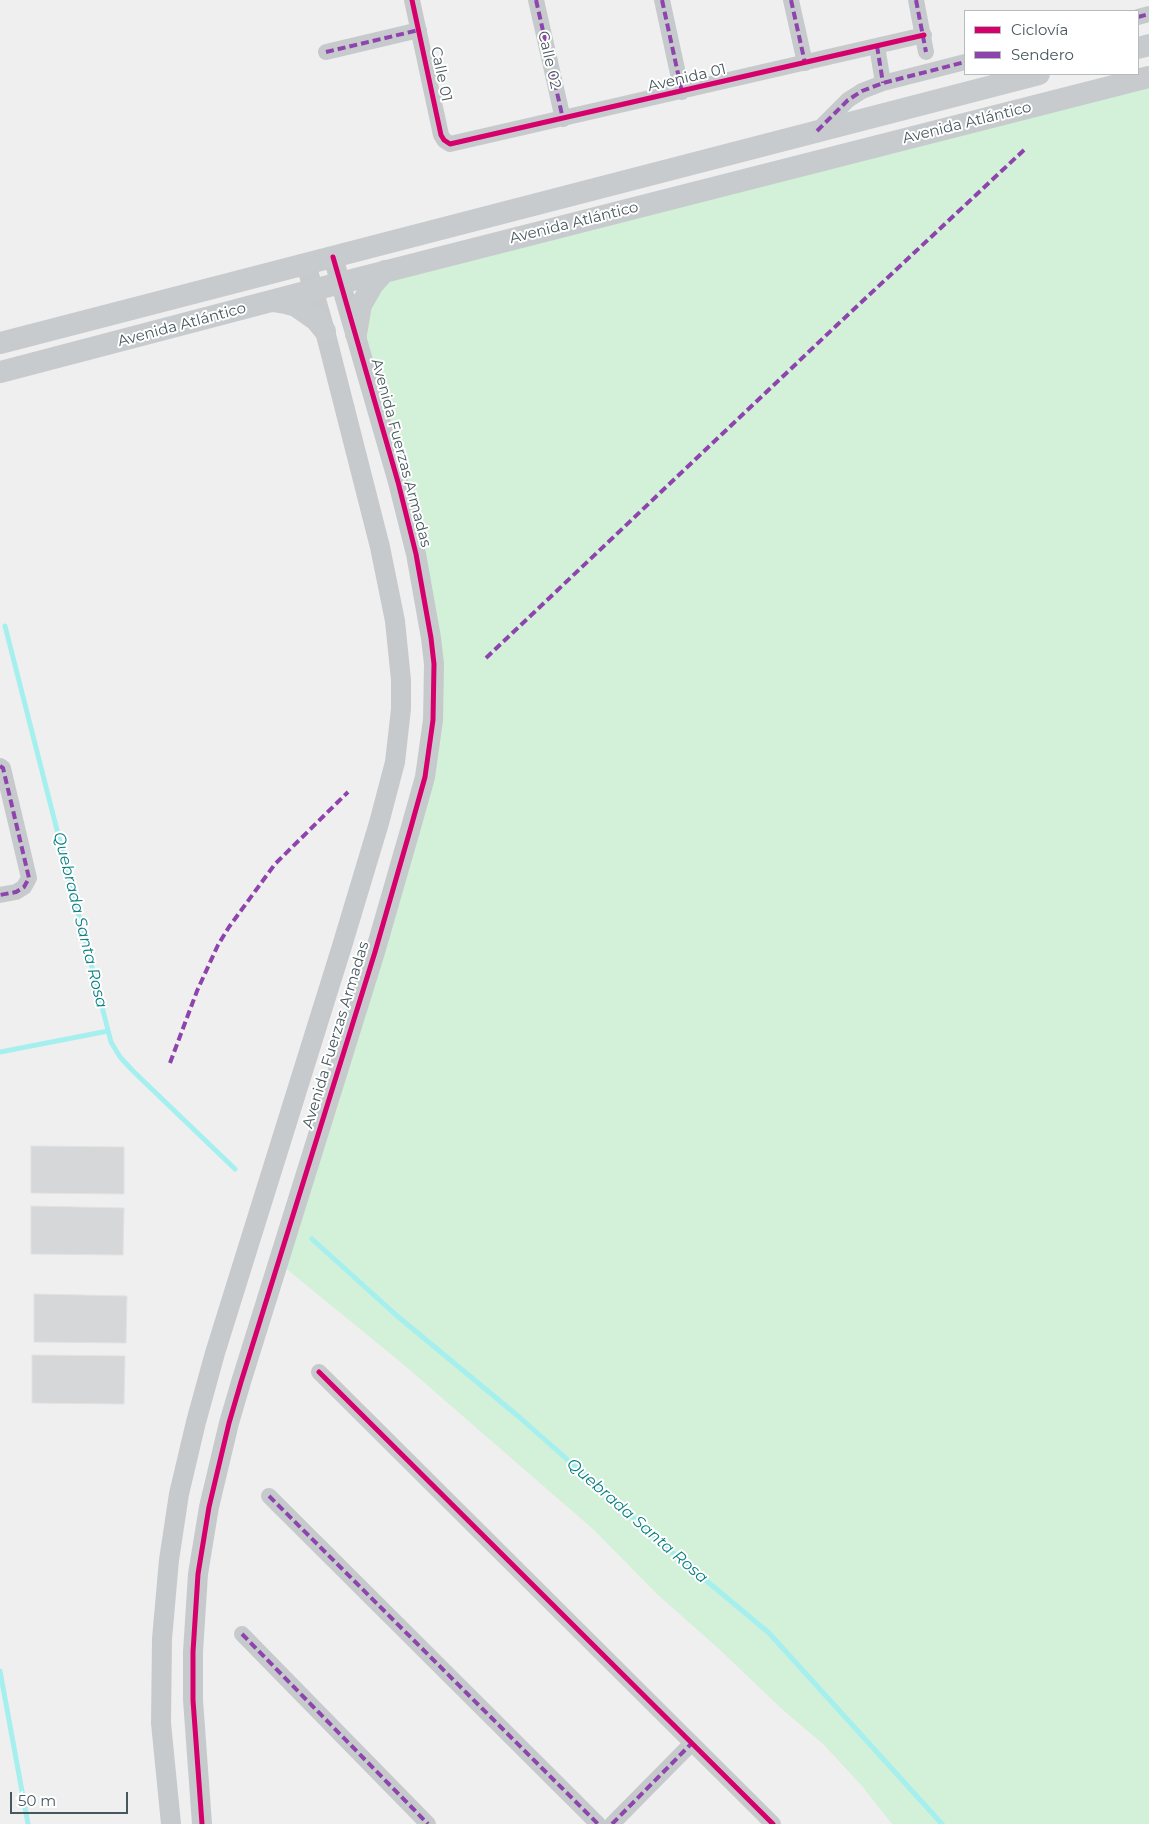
<!DOCTYPE html>
<html>
<head>
<meta charset="utf-8">
<style>
	body { margin:0 }
	#map { position:relative; width:1149px; height:1824px; overflow:hidden; background:#f0efef; font-family:Montserrat,sans-serif }
	canvas { display:block }
	.legend { position:absolute; left:964px; top:10px; width:175px; height:65px; box-sizing:border-box; background:#fff; border:1px solid #b5bcbe; margin:0; padding:6px 9px; list-style:none; font-size:15px; color:#46575d }
	.legend li { display:flex; align-items:center; gap:10px; height:25px }
	.legend b { width:25px; border:1px solid #b5bcbe }
	.scale { position:absolute; left:10px; top:1792px; width:118px; height:22px; box-sizing:border-box; border:2px solid #46575d; border-top:0; padding-left:6px; font-size:15px; line-height:18px; white-space:nowrap; color:#46575d; -webkit-text-stroke:4px #fff; paint-order:stroke }
</style>
</head>
<body>
<div id="map">
<canvas width="1149" height="1824"></canvas>
<ul class="legend">
<li><b style="height:6px;background:#d6006c"></b>Ciclovía</li>
<li><b style="height:6px;background:#8e44ad"></b>Sendero</li>
</ul>
<div class="scale">50 m</div>
</div>
<script>
const context = document.querySelector('canvas').getContext('2d');
context.lineJoin = 'round';
function fillPath(path, color) { context.fillStyle = color; context.fill(path, 'evenodd'); }
const toPath = rows => new Path2D(rows.map(r => 'M' + r).join(''));
function strokePath(path, color, width, dash) { context.strokeStyle = color; context.lineWidth = width; context.lineCap = dash ? 'butt' : 'round'; context.setLineDash(dash || []); context.stroke(path); }
function write(font, color, halo, rows, align = 'center') {
  context.font = font + ' Montserrat,sans-serif'; context.lineWidth = 4; context.setLineDash([]); context.textBaseline = 'middle'; context.strokeStyle = halo; context.fillStyle = color; for (const [text, x, y, turn = 0] of rows) {
    context.save(); context.translate(x, y); context.rotate((+turn || 0) * Math.PI / 180); context.textAlign = isNaN(turn) ? turn : align; if (halo) context.strokeText(text, 0, 0); context.fillText(text, 0, 0); context.restore();
  }
}
const green = toPath([
	[1149,77,1149,1824,892,1824,862,1786,824,1745,783,1710,719,1649,658,1595,594,1530,404,1365,278,1262,411,827,434,664,356,334,373,284]
]);
const stream = toPath([
	[5,626,111,1042,120,1057,133,1071,235,1169],
	[0,1052,108,1031],
	[312,1239,396,1315,518,1416,672,1552,769,1633,942,1824],
	[0,1671,28,1824]
]);
const building = toPath([
	[31,1146,124,1147,124,1194,31,1193,31,1146],
	[31,1206,124,1208,123,1255,31,1254,31,1206],
	[34,1294,127,1296,126,1343,34,1342,34,1294],
	[32,1355,125,1356,124,1404,32,1403,32,1355]
]);
const minor = toPath([
	[412,0,441,135,444,140,450,144,924,35],
	[536,0,563,119],
	[662,0,682,92],
	[791,0,805,63],
	[916,0,926,52],
	[1138,17,1149,14],
	[877,46,883,83],
	[326,52,419,30],
	[817,131,848,100,862,91,883,83,965,62],
	[0,766,3,768,29,878,24,887,16,892,0,895],
	[319,1372,773,1824],
	[269,1496,598,1824],
	[242,1634,428,1824],
	[612,1824,692,1743]
]);
const tertiary = toPath([
	[171,1824,161,1723,162,1639,169,1560,179,1494,196,1422,215,1353,342,946,379,823,395,762,401,709,401,680,395,621,380,547,325,331,306,264],
	[202,1824,193,1700,193,1652,198,1574,209,1507,229,1423,241,1382,375,952,411,827,425,777,433,720,434,664,431,638,416,554,398,482,333,257]
]);
const secondary = toPath([
	[1138,48,1149,45],
	[273,301,285,303,296,306,316,320,325,331],
	[356,334,361,305,373,284,385,271],
	[0,343,1039,74],
	[0,372,313,290,1149,77]
]);
const quiet = toPath([
	[536,0,563,119],
	[662,0,682,92],
	[791,0,805,63],
	[916,0,926,52],
	[1138,17,1149,14],
	[877,46,883,83],
	[326,52,419,30],
	[817,131,848,100,862,91,883,83,965,62],
	[486,658,837,325,1024,150],
	[0,766,3,768,29,878,24,887,16,892,0,895],
	[170,1063,197,991,218,945,229,927,275,864,348,792],
	[269,1496,598,1824],
	[242,1634,428,1824],
	[612,1824,692,1743]
]);
const cycleway = toPath([
	[412,0,441,135,444,140,450,144,924,35],
	[319,1372,773,1824],
	[202,1824,193,1700,193,1652,198,1574,209,1507,229,1423,241,1382,375,952,411,827,425,777,433,720,434,664,431,638,416,554,398,482,333,257]
]);
const streetNames = [
	["Calle 02",549,60,77],
	["Calle 01",441,74,78],
	["Avenida 01",687,78,-13],
	["Avenida Atlántico",967,123,-14],
	["Avenida Atlántico",574,223,-14],
	["Avenida Atlántico",182,325,-15],
	["Avenida Fuerzas Armadas",401,453,75],
	["Avenida Fuerzas Armadas",336,1035,-73]
];
const waterNames = [
	["Quebrada Santa Rosa",80,920,76],
	["Quebrada Santa Rosa",637,1521,41]
];
fillPath(green, '#d3f0d8');
strokePath(stream, '#a6efef', 5);
fillPath(building, '#d6d7d8');
strokePath(building, '#e1e1e2', 1);
strokePath(minor, '#c7cacc', 16);
strokePath(tertiary, '#c7cacc', 20);
strokePath(secondary, '#c7cbce', 22);
strokePath(quiet, '#8e44ad', 4, [8, 4]);
strokePath(cycleway, '#d6006c', 5);
write('15px', '#46575d', '#fff', streetNames);
write('italic 16px', '#0a7f80', '#fff', waterNames);
</script>
</body>
</html>
